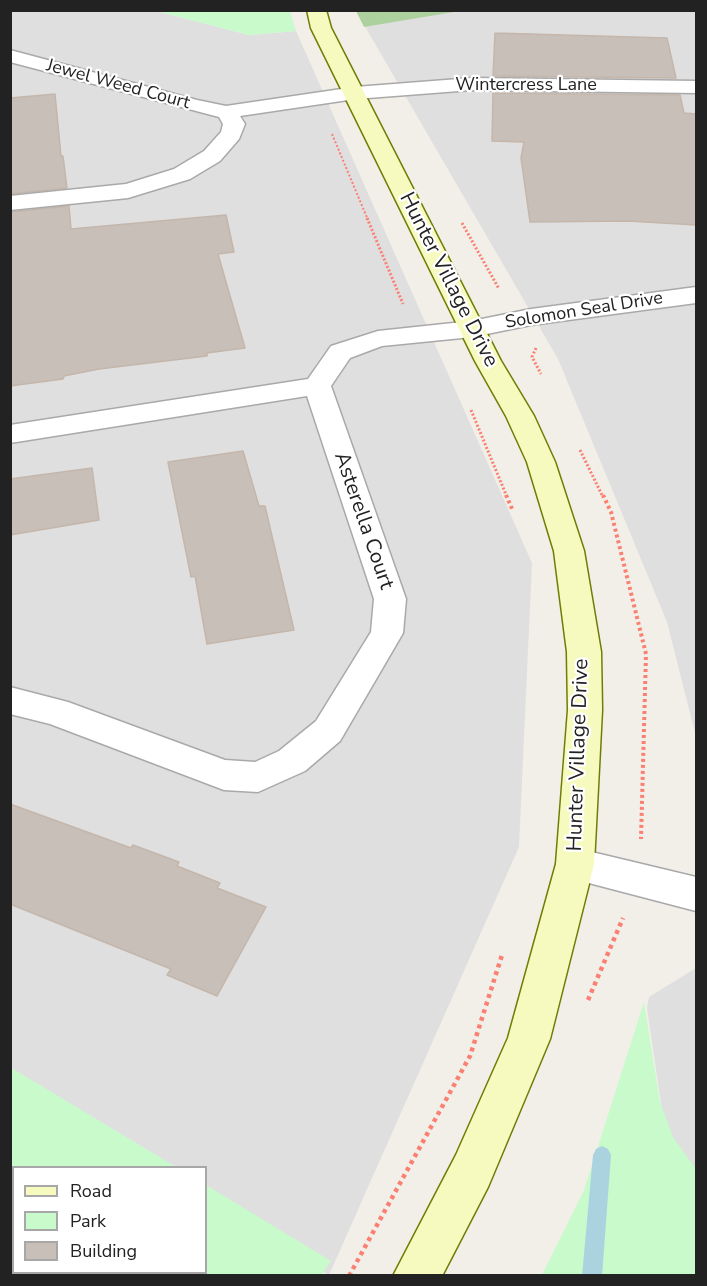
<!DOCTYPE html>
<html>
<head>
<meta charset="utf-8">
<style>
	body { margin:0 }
	#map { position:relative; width:707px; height:1286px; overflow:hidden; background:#f2efe9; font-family:"Nunito Sans",sans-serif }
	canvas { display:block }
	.frame { position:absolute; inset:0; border:12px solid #222; pointer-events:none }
	.legend { position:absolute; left:12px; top:1166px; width:195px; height:108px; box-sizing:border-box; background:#fff; border:2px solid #a7a7a7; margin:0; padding:8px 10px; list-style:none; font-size:18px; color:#222 }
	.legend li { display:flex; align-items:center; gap:12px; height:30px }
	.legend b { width:30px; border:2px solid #a7a7a7 }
</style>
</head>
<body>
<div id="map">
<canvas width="707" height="1286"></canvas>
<div class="frame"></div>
<ul class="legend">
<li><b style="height:8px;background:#f7fabf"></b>Road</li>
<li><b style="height:16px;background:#c8facc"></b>Park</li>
<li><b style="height:16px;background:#c7bfb8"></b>Building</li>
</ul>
</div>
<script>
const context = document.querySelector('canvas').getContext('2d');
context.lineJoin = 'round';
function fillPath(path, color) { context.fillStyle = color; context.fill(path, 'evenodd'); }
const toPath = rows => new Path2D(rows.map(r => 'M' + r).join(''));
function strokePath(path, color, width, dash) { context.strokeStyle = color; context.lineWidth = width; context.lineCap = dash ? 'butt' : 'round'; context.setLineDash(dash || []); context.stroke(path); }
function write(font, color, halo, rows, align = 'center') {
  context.font = font + ' "Nunito Sans",sans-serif'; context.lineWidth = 4.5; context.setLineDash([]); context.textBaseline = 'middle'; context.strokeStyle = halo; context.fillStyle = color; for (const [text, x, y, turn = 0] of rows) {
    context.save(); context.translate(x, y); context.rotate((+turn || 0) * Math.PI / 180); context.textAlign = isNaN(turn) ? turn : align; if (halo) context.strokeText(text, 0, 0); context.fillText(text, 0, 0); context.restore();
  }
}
const residential = toPath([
	[10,11,156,11,249,35,296,31,532,563,519,847,329,1275,206,1202,206,1168,149,1167,11,1082],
	[356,11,696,11,696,737,667,622,558,359],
	[696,968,696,1178,676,1145,662,1110,647,1008,649,997]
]);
const forest = toPath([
	[356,11,460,11,364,27]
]);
const park = toPath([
	[156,11,290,11,296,31,249,35],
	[644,1002,660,1102,673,1137,696,1169,696,1275,542,1275,584,1190],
	[10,1067,176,1167,14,1168,14,1272,206,1272,206,1185,331,1261,321,1276,11,1275]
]);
const stream = toPath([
	[602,1146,608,1149,611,1155,602,1276,582,1276,593,1155,596,1149,602,1146]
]);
const building = toPath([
	[495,33,667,38,676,78,493,76,495,33],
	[493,93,680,95,684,113,696,114,696,225,628,221,530,222,521,158,524,142,492,141,493,93],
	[55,94,61,156,63,156,67,188,10,194,10,98,55,94],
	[69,206,71,229,226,215,234,252,218,254,245,348,207,353,207,356,99,369,64,376,63,379,10,386,10,212,69,206],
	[243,451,259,506,265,506,294,630,207,644,195,576,191,577,168,462,243,451],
	[92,468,99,520,10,535,10,479,92,468],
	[10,804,131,848,133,845,179,862,177,866,220,883,217,888,266,907,217,996,167,975,171,969,10,904,10,804]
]);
const pathFar3 = toPath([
	[332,134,368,220]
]);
const pathFar2 = toPath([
	[367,218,403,304],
	[462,223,499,289],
	[536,348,532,357,541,374],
	[471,410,507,497],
	[580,450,603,497]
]);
const pathFar1 = toPath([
	[506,495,513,511],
	[603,495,611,512,646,654,641,839]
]);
const path = toPath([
	[588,1000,623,918],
	[349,1276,470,1056,502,955]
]);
const street = toPath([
	[10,50,197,100,226,106,355,87,472,78,696,81,696,93,472,90,355,99,240,116,245,124,239,139,220,161,190,179,128,198,10,210,10,196,126,184,174,169,204,151,221,132,223,124,219,117,10,62,10,50],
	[696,287,696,303,531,325,472,337,382,346,350,358,331,386,406,599,403,633,340,741,305,771,258,792,224,790,50,724,10,714,10,687,68,702,225,760,255,762,279,751,316,721,371,632,374,599,307,396,10,443,10,425,308,379,331,346,378,331,472,321,531,309,696,287],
	[575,848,696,877,696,911,562,876,556,864,562,852,575,848]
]);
const secondary = toPath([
	[307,10,326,10,331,28,501,361,534,416,555,462,584,551,601,652,602,710,594,864,550,1039,488,1187,442,1276,393,1276,456,1155,508,1038,556,864,568,710,567,652,554,551,527,462,506,416,475,361,311,28,307,10]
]);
const farStreetnames = [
	["Jewel Weed Court",118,85,15],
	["Wintercress Lane",526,86],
	["Solomon Seal Drive",584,311,-9]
];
const streetNames = [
	["Hunter Village Drive",448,280,63],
	["Asterella Court",363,521,71],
	["Hunter Village Drive",579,755,-88]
];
fillPath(residential, '#e0dfdf');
fillPath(forest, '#add19e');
fillPath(park, '#c8facc');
fillPath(stream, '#aad3df');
fillPath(building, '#c7bfb8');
strokePath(building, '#c4b6ab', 1.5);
strokePath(street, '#a9a9a9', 3);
strokePath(secondary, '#707d05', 3);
strokePath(pathFar3, '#fa8072', 2, [2, 2]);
strokePath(pathFar2, '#fa8072', 3, [2, 2]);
strokePath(pathFar1, '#fa8072', 4, [3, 3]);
strokePath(path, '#fa8072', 4.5, [4, 4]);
fillPath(street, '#fff');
fillPath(secondary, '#f7fabf');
write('18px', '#222', '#fff', farStreetnames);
write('21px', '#222', '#fff', streetNames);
</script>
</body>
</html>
